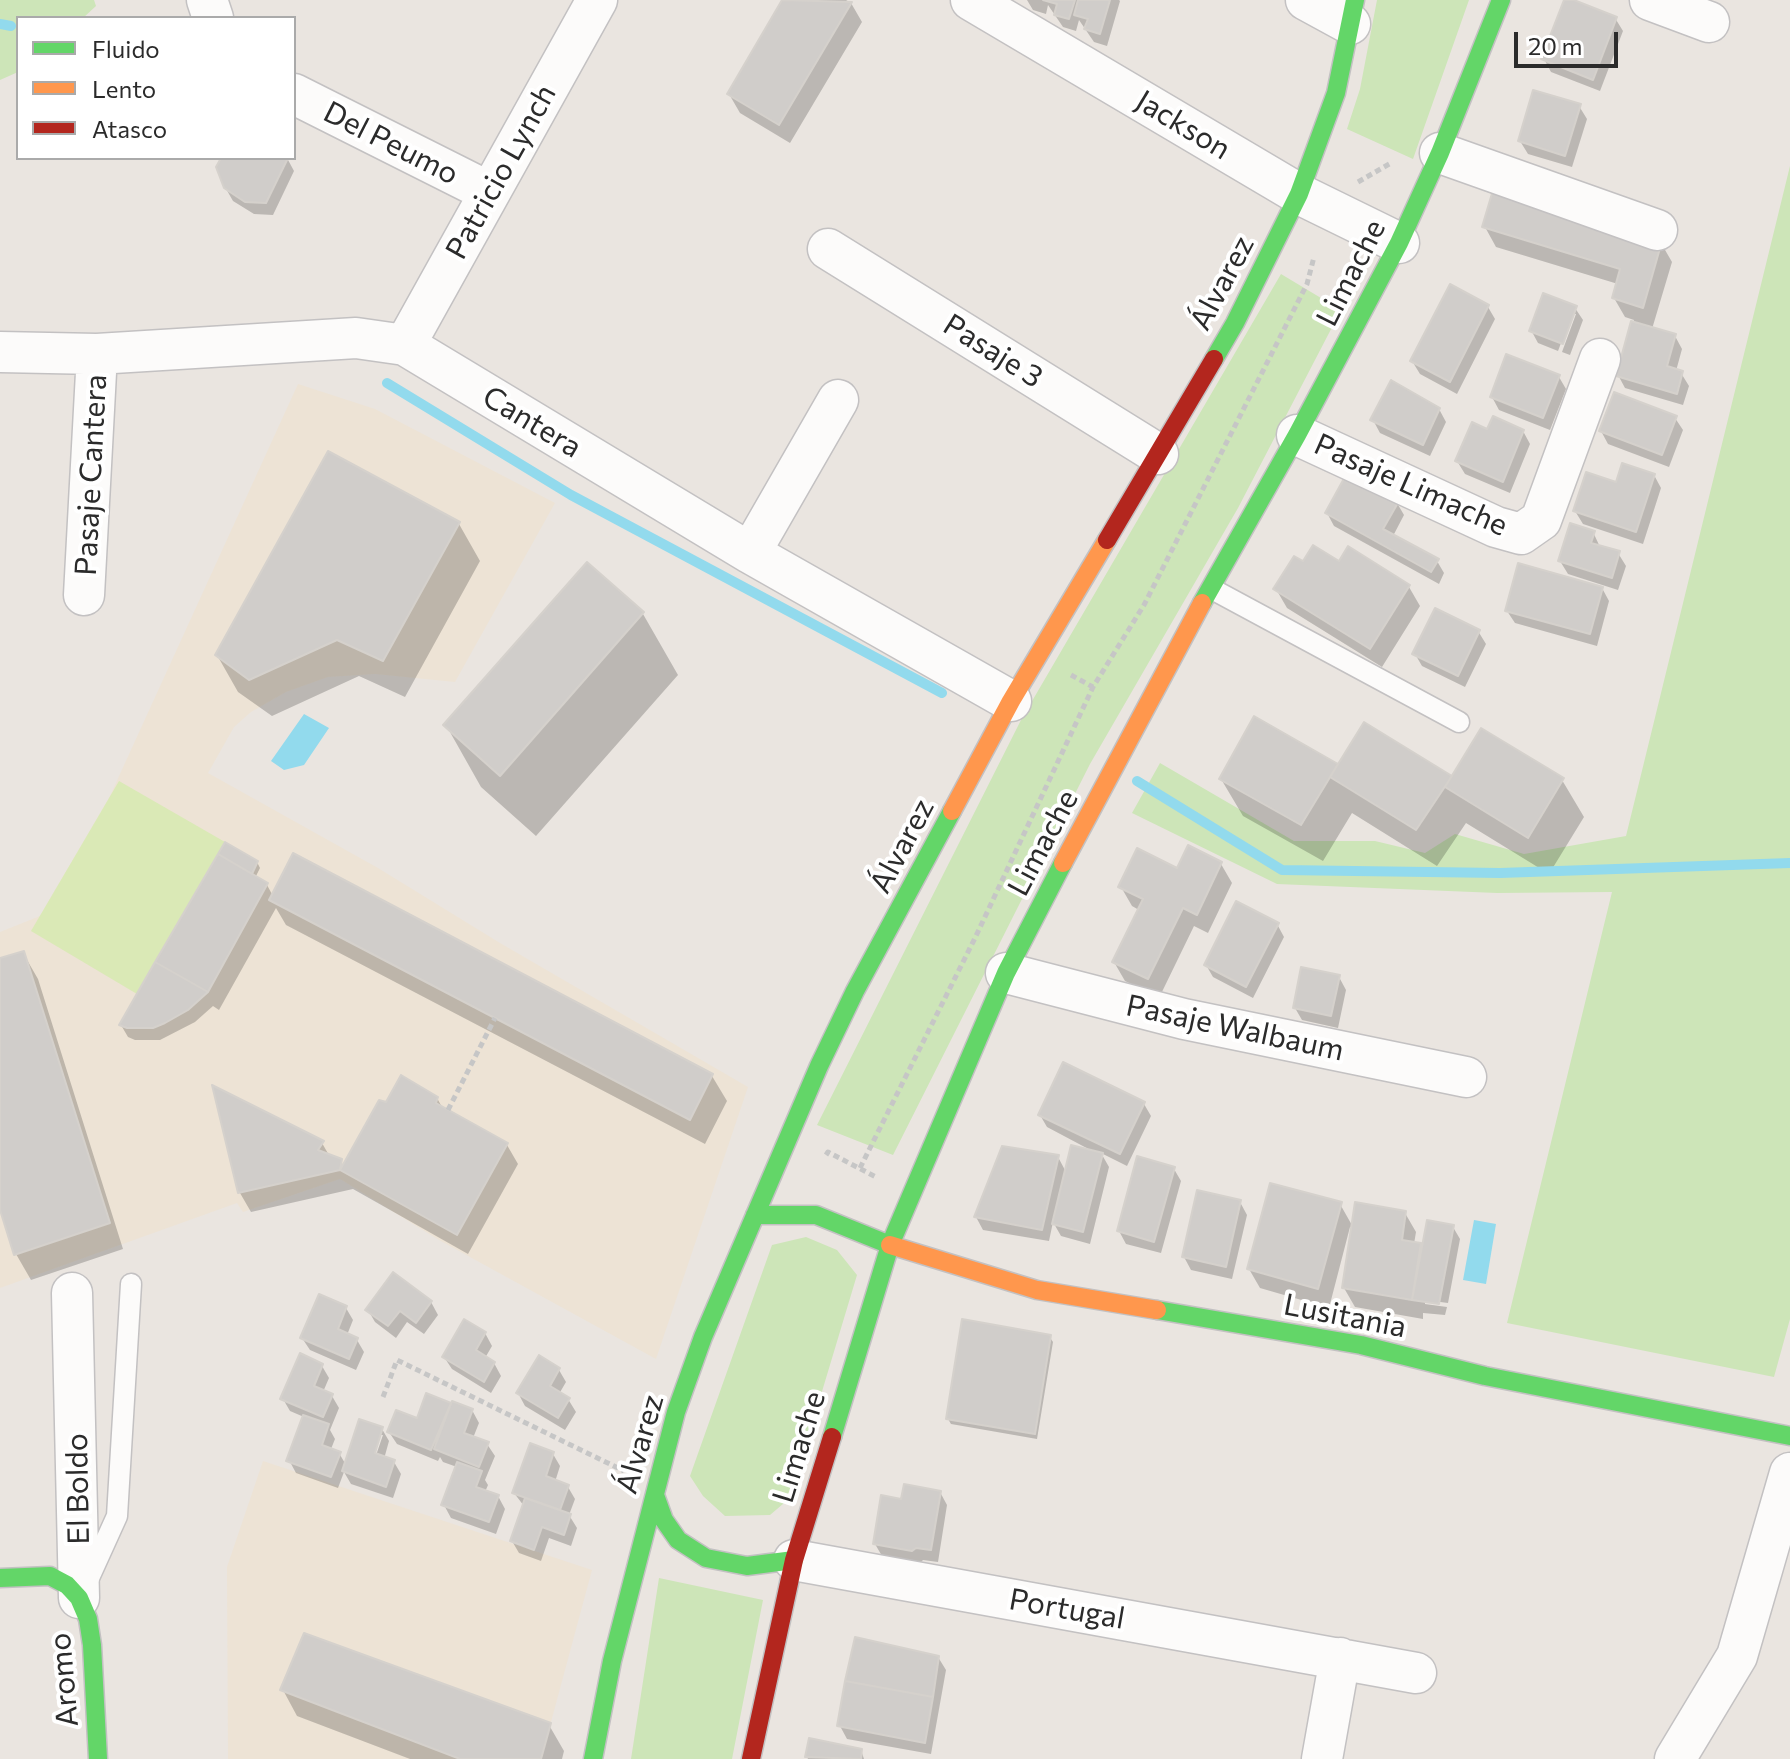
<!DOCTYPE html>
<html>
<head>
<meta charset="utf-8">
<style>
	body { margin:0 }
	#map { position:relative; width:1790px; height:1759px; overflow:hidden; background:#eae5e0; font-family:Commissioner,sans-serif }
	canvas { display:block }
	.legend { position:absolute; left:16px; top:16px; width:280px; height:144px; box-sizing:border-box; background:#fff; border:2px solid #aaa; margin:0; padding:10px 14px; list-style:none; font-size:24px; color:#2b2b2b }
	.legend li { display:flex; align-items:center; gap:16px; height:40px }
	.legend b { width:40px; border:2px solid #aaa }
	.scale { position:absolute; left:1514px; top:32px; width:104px; height:36px; box-sizing:border-box; border:4px solid #2b2b2b; border-top:0; padding-left:10px; font-size:24px; line-height:28px; white-space:nowrap; color:#2b2b2b; -webkit-text-stroke:6px #fff; paint-order:stroke }
</style>
</head>
<body>
<div id="map">
<canvas width="1790" height="1759"></canvas>
<ul class="legend">
<li><b style="height:10px;background:#63d668"></b>Fluido</li>
<li><b style="height:10px;background:#ff974d"></b>Lento</li>
<li><b style="height:10px;background:#b3261e"></b>Atasco</li>
</ul>
<div class="scale">20 m</div>
</div>
<script>
const context = document.querySelector('canvas').getContext('2d');
context.lineJoin = 'round';
function fillPath(path, color) { context.fillStyle = color; context.fill(path, 'evenodd'); }
const toPath = rows => new Path2D(rows.map(r => 'M' + r).join(''));
function strokePath(path, color, width, dash) { context.strokeStyle = color; context.lineWidth = width; context.lineCap = dash ? 'butt' : 'round'; context.setLineDash(dash || []); context.stroke(path); }
function write(font, color, halo, rows, align = 'center') {
  context.font = font + ' Commissioner,sans-serif'; context.lineWidth = 8; context.setLineDash([]); context.textBaseline = 'middle'; context.strokeStyle = halo; context.fillStyle = color; for (const [text, x, y, turn = 0] of rows) {
    context.save(); context.translate(x, y); context.rotate((+turn || 0) * Math.PI / 180); context.textAlign = isNaN(turn) ? turn : align; if (halo) context.strokeText(text, 0, 0); context.fillText(text, 0, 0); context.restore();
  }
}
const education = toPath([
	[298,384,375,409,555,503,455,682,375,674,328,677,286,692,251,712,234,727,208,773,378,868,500,943,748,1087,656,1359,439,1240,340,1179,243,1212,237,1203,0,1288,0,932,40,916,109,798],
	[263,1461,592,1570,541,1759,228,1759,227,1567]
]);
const green = toPath([
	[0,0,94,0,96,6,83,18,18,18,18,72,0,80],
	[1377,0,1469,0,1413,159,1347,129,1360,89],
	[1790,166,1790,1319,1774,1377,1507,1323,1612,892,1497,893,1277,884,1132,813,1160,763,1294,841,1375,841,1425,853,1455,834,1524,854,1626,836],
	[1281,274,1341,310,1238,508,1090,764,893,1155,817,1125,1021,720],
	[806,1237,837,1250,857,1275,790,1498,770,1515,725,1516,703,1496,690,1476,772,1245],
	[659,1578,763,1600,732,1759,631,1759]
]);
const pitch = toPath([
	[119,781,225,842,137,994,31,931]
]);
const water = toPath([
	[304,714,329,728,304,765,284,770,271,761],
	[1474,1220,1496,1224,1486,1284,1463,1280]
]);
const shadow = toPath([
	[784,0,846,0,851,3,862,22,790,143,740,113,729,94],
	[1027,0,1119,0,1120,1,1107,46,1094,42,1079,20,1076,31,1063,27,1048,5,1046,14,1033,10],
	[1567,0,1615,18,1623,31,1600,91,1551,72,1544,59],
	[1579,106,1587,119,1572,167,1528,154,1520,141],
	[224,158,287,158,294,171,273,215,254,214,233,201,225,187],
	[1485,227,1661,243,1672,262,1652,329,1675,336,1682,349,1676,371,1681,373,1689,386,1683,405,1625,388,1618,375,1634,320,1625,317,1614,298,1618,284,1496,247],
	[1488,307,1495,319,1457,394,1420,374,1412,361],
	[1575,308,1583,320,1570,355,1562,352,1576,314,1572,314,1558,351,1538,343,1531,330],
	[1559,377,1566,389,1550,430,1499,410,1492,397],
	[1439,409,1446,422,1430,456,1380,433,1373,420],
	[1675,418,1683,430,1669,467,1608,444,1601,431],
	[1523,431,1530,444,1510,493,1465,474,1457,461,1488,432],
	[1654,475,1661,488,1643,544,1583,524,1575,511,1617,484],
	[1397,503,1404,515,1393,536,1437,561,1444,573,1439,584,1334,526,1327,513],
	[459,524,480,561,405,697,359,676,272,716,238,692,217,655],
	[1593,532,1600,547,1618,553,1626,566,1618,590,1568,574,1560,561],
	[1340,563,1409,587,1420,606,1382,667,1287,608,1276,589,1304,564],
	[587,565,643,614,678,675,536,836,481,787,446,725],
	[1602,588,1609,601,1597,646,1515,623,1507,611],
	[1478,631,1486,644,1465,687,1422,666,1415,654],
	[1255,719,1339,767,1452,778,1562,780,1584,817,1549,874,1466,823,1437,866,1352,813,1323,861,1243,816,1221,779],
	[257,862,260,868,255,878,267,885,273,896,712,1076,727,1101,705,1144,286,925,276,908,219,1010,213,1006,195,1022,160,1040,135,1040,128,1037,121,1025],
	[1221,864,1232,883,1208,933,1194,926,1159,998,1125,981,1114,962,1139,910,1132,906,1121,887,1178,871],
	[1277,924,1284,937,1253,998,1213,977,1206,965],
	[23,953,38,979,123,1249,31,1280,16,1254,0,1203,0,960],
	[1339,977,1346,990,1338,1028,1302,1020,1295,1008],
	[215,1089,322,1143,330,1157,340,1160,344,1167,387,1105,437,1098,443,1109,507,1145,518,1164,468,1254,353,1189,251,1212,240,1193],
	[1144,1104,1151,1116,1127,1166,1101,1153,1109,1167,1090,1244,1061,1236,1053,1222,1049,1241,983,1230,976,1217,1058,1157,1066,1172,1096,1153,1047,1127,1040,1115],
	[1174,1169,1181,1181,1161,1253,1126,1244,1119,1231],
	[1240,1202,1247,1215,1232,1279,1191,1270,1184,1257],
	[1340,1204,1353,1227,1405,1213,1416,1232,1414,1244,1420,1245,1423,1251,1453,1227,1460,1239,1448,1303,1425,1300,1425,1304,1447,1307,1445,1315,1423,1313,1423,1319,1355,1307,1344,1288,1353,1227,1350,1227,1329,1308,1260,1288,1249,1269],
	[431,1302,438,1315,424,1334,407,1322,396,1338,375,1322,368,1310],
	[346,1308,353,1320,347,1335,357,1340,364,1352,356,1370,310,1350,302,1338],
	[485,1333,492,1346,485,1358,494,1363,501,1376,491,1393,452,1369,444,1357],
	[1049,1336,1053,1342,1037,1439,951,1424,948,1419],
	[322,1366,329,1378,323,1392,332,1396,339,1408,330,1430,335,1439,331,1449,339,1453,346,1465,382,1429,389,1441,384,1459,394,1462,401,1474,393,1498,351,1484,344,1472,338,1488,296,1473,289,1460,304,1417,290,1411,283,1399],
	[379,1435,383,1435,373,1464,370,1462],
	[559,1370,566,1382,559,1394,568,1399,576,1412,565,1430,525,1406,518,1393],
	[428,1395,472,1410,479,1423,473,1438,487,1444,495,1456,485,1480,488,1485,485,1492,498,1496,505,1509,496,1534,451,1518,444,1505,457,1467,443,1462,440,1457,438,1461,397,1444,389,1432,418,1421],
	[553,1454,560,1466,555,1482,568,1487,575,1499,569,1515,577,1528,571,1546,549,1538,541,1561,519,1553,512,1541,524,1506,514,1493],
	[940,1492,947,1505,938,1562,923,1560,920,1563,882,1556,875,1544,903,1501],
	[938,1657,946,1670,931,1754,847,1739,840,1726],
	[283,1690,549,1725,564,1751,562,1759,410,1759,297,1716],
	[861,1750,864,1759,808,1759,807,1757]
]);
const stream = toPath([
	[0,24,11,26],
	[387,383,571,495,942,693],
	[1137,781,1282,870,1500,873,1790,863]
]);
const building = toPath([
	[782,0,852,2,779,125,727,94,782,0],
	[1043,0,1075,0,1069,19,1054,15,1057,4,1043,0],
	[1078,0,1110,0,1100,34,1084,29,1088,19,1074,15,1078,0],
	[1564,0,1574,0,1617,17,1593,80,1541,59,1564,0],
	[1533,90,1581,104,1565,156,1518,141,1533,90],
	[221,158,288,158,266,203,245,202,224,188,216,167,221,158],
	[1493,190,1662,241,1643,308,1612,298,1620,269,1482,227,1493,190],
	[1450,284,1489,305,1450,382,1410,361,1450,284],
	[1543,293,1577,306,1563,344,1529,331,1543,293],
	[1631,321,1676,334,1667,366,1683,371,1677,394,1616,376,1631,321],
	[1506,354,1560,375,1543,418,1490,397,1506,354],
	[1391,380,1440,408,1423,445,1370,420,1391,380],
	[1614,392,1677,416,1662,455,1599,431,1614,392],
	[1493,416,1524,430,1503,482,1455,461,1472,422,1487,429,1493,416],
	[328,451,460,522,383,661,337,640,249,680,215,655,328,451],
	[1622,463,1655,474,1636,532,1573,511,1586,472,1616,482,1622,463],
	[1347,473,1399,501,1383,529,1439,559,1431,572,1325,513,1347,473],
	[1570,523,1595,531,1591,543,1620,551,1612,578,1558,561,1570,523],
	[1313,545,1339,561,1348,546,1410,585,1370,649,1273,589,1294,556,1303,561,1313,545],
	[587,562,644,612,500,776,443,725,587,562],
	[1518,563,1603,587,1590,634,1505,611,1518,563],
	[1435,608,1480,630,1458,676,1412,654,1435,608],
	[1254,716,1338,764,1301,825,1219,779,1254,716],
	[1364,722,1452,776,1416,830,1330,777,1364,722],
	[1481,728,1564,778,1528,838,1445,787,1481,728],
	[225,842,258,861,252,874,218,854,225,842],
	[1188,845,1222,862,1197,915,1183,908,1148,979,1112,962,1143,899,1118,887,1137,848,1177,868,1188,845],
	[293,853,713,1074,690,1120,269,900,293,853],
	[218,854,268,883,208,992,155,962,218,854],
	[1236,901,1279,923,1246,987,1204,965,1236,901],
	[24,951,110,1223,14,1255,0,1210,0,958,24,951],
	[155,962,208,992,188,1010,165,1023,153,1028,127,1028,119,1025,155,962],
	[1301,967,1340,975,1331,1016,1293,1008,1301,967],
	[1063,1062,1145,1102,1120,1154,1038,1115,1063,1062],
	[401,1075,438,1097,436,1103,508,1143,457,1235,340,1170,379,1100,386,1102,401,1075],
	[212,1085,324,1141,318,1150,342,1159,340,1170,238,1193,212,1085],
	[1071,1145,1103,1153,1083,1232,1052,1224,1071,1145],
	[1002,1146,1059,1155,1042,1230,974,1217,1002,1146],
	[1137,1156,1175,1167,1154,1242,1117,1231,1137,1156],
	[1270,1183,1342,1202,1318,1289,1247,1269,1270,1183],
	[1197,1190,1241,1200,1226,1267,1182,1257,1197,1190],
	[1355,1202,1406,1211,1402,1240,1421,1243,1412,1300,1342,1288,1355,1202],
	[1427,1220,1454,1225,1439,1304,1412,1300,1427,1220],
	[393,1272,432,1301,416,1323,400,1311,388,1326,365,1310,393,1272],
	[319,1294,347,1306,338,1329,358,1338,349,1359,300,1338,319,1294],
	[464,1319,486,1332,476,1350,495,1362,484,1382,442,1357,464,1319],
	[962,1319,1051,1335,1035,1434,946,1419,962,1319],
	[300,1353,323,1364,314,1386,333,1394,323,1417,280,1399,300,1353],
	[539,1355,560,1368,550,1386,570,1398,558,1418,516,1393,539,1355],
	[426,1393,451,1403,431,1450,387,1432,396,1410,417,1418,426,1393],
	[452,1401,473,1409,464,1433,489,1442,479,1467,434,1449,452,1401],
	[303,1415,329,1424,322,1445,341,1452,331,1477,286,1461,303,1415],
	[359,1419,383,1427,375,1453,395,1460,386,1487,342,1471,359,1419],
	[530,1443,554,1452,546,1476,569,1485,560,1510,512,1493,530,1443],
	[457,1462,482,1471,476,1487,499,1495,489,1522,441,1505,457,1462],
	[904,1484,941,1491,931,1550,916,1548,912,1551,873,1544,881,1495,901,1499,904,1484],
	[525,1498,571,1514,564,1535,542,1527,534,1550,510,1541,525,1498],
	[304,1633,551,1723,541,1759,460,1759,280,1690,304,1633],
	[855,1637,939,1656,933,1697,845,1681,855,1637],
	[845,1681,933,1697,925,1743,837,1726,845,1681],
	[809,1738,862,1749,861,1759,805,1757,809,1738]
]);
const path = toPath([
	[1358,182,1391,163],
	[1071,675,1093,687],
	[448,1110,495,1018],
	[826,1155,828,1152,876,1177],
	[860,1168,975,938,1093,687,1144,605,1307,284,1314,257],
	[383,1397,397,1360,624,1471]
]);
const lane = toPath([
	[1212,589,1459,722],
	[88,1580,117,1516,131,1284]
]);
const street = toPath([
	[207,0,213,18],
	[971,0,1299,194,1399,243],
	[1306,0,1350,24],
	[1650,0,1709,22],
	[294,94,489,192],
	[1440,153,1657,230],
	[828,249,1158,454],
	[405,345,597,0],
	[0,352,97,354,356,338,405,345,750,553,1011,701],
	[1297,435,1496,527,1521,534,1541,520,1600,359],
	[750,553,838,400],
	[84,595,97,354],
	[1006,973,1184,1019,1466,1077],
	[72,1293,79,1598],
	[794,1560,1416,1673],
	[1322,1759,1340,1658],
	[1675,1759,1737,1656,1790,1473]
]);
const fast = toPath([
	[1214,359,1235,323,1299,194,1336,93,1355,0],
	[1202,603,1297,435,1399,243,1440,153,1501,0],
	[755,1215,816,1215,890,1245],
	[1157,1310,1361,1345,1485,1376,1790,1436],
	[832,1437,890,1245,1006,973,1063,863],
	[655,1495,664,1520,678,1540,706,1558,747,1566,794,1560],
	[0,1578,50,1576,67,1585,79,1598,88,1619,92,1645,98,1759],
	[593,1759,612,1661,676,1412,703,1337,819,1066,855,991,952,811]
]);
const slow = toPath([
	[952,811,1011,701,1107,540],
	[1063,863,1202,603],
	[890,1245,1037,1290,1157,1310]
]);
const jam = toPath([
	[1107,540,1214,359],
	[751,1759,794,1560,832,1437]
]);
const streetNames = [
	["Jackson",1183,125,31],
	["Del Peumo",391,143,27],
	["Patricio Lynch",501,172,-61],
	["Limache",1351,273,-63],
	["Álvarez",1222,283,-62],
	["Pasaje 3",993,351,32],
	["Cantera",532,422,31],
	["Pasaje Cantera",91,475,-87],
	["Pasaje Limache",1411,485,24],
	["Limache",1043,843,-62],
	["Álvarez",902,846,-62],
	["Pasaje Walbaum",1235,1028,12],
	["Lusitania",1345,1316,11],
	["Álvarez",640,1444,-74],
	["Limache",799,1447,-73],
	["El Boldo",78,1489,-91],
	["Portugal",1067,1609,10],
	["Aromo",64,1680,-95]
];
fillPath(education, '#ede3d5');
fillPath(green, '#cde5b8');
fillPath(pitch, '#dae9b6');
fillPath(water, '#92daed');
fillPath(shadow, '#0003');
strokePath(stream, '#92daed', 10);
fillPath(building, '#d0cdca');
strokePath(building, '#d5d1cc', 2);
strokePath(lane, '#c3c1c2', 23);
strokePath(street, '#c3c1c2', 43);
strokePath(fast, '#c3c1c2', 21);
strokePath(slow, '#c3c1c2', 21);
strokePath(jam, '#c3c1c2', 21);
strokePath(path, '#c6c6c6', 5, [6, 4]);
strokePath(lane, '#fcfbfa', 20);
strokePath(street, '#fcfbfa', 40);
strokePath(fast, '#63d668', 18);
strokePath(slow, '#ff974d', 18);
strokePath(jam, '#b3261e', 18);
write('30px', '#2b2b2b', '#fff', streetNames);
</script>
</body>
</html>
